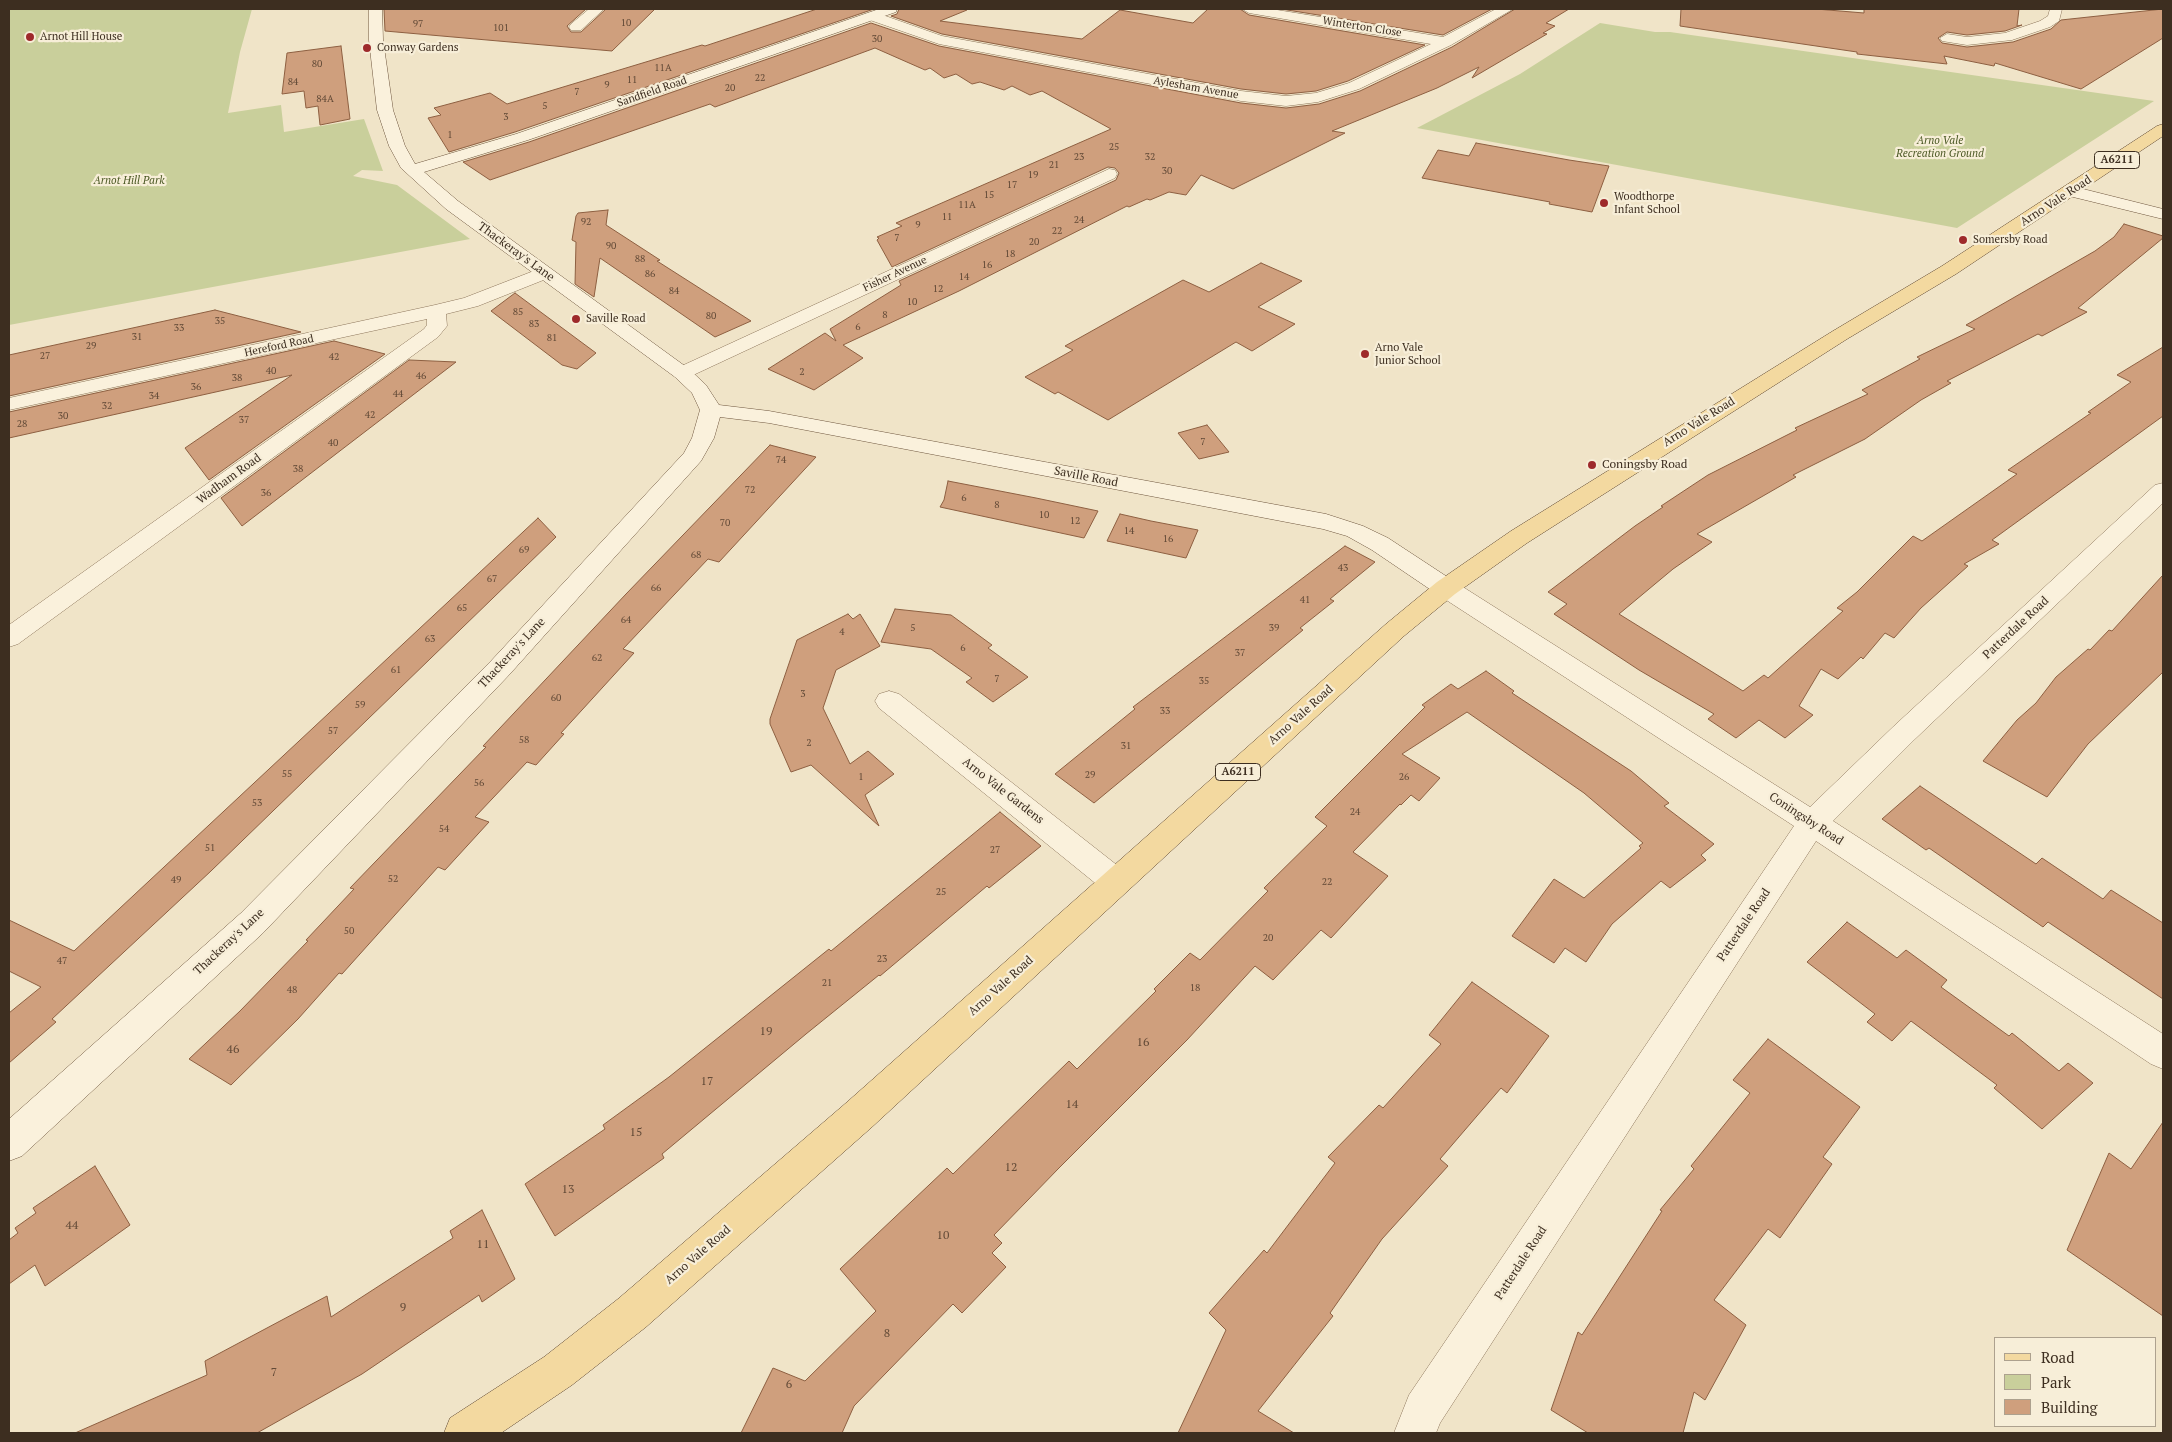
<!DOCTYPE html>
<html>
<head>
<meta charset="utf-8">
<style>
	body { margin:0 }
	#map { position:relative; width:2172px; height:1442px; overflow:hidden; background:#f0e4c8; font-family:"PT Serif",serif }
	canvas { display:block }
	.frame { position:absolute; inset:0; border:10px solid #3d2e20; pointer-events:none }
	.legend { position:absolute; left:1994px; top:1337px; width:162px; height:90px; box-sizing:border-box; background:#f7eed8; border:1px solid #ada18e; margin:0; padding:6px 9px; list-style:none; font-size:15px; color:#3d2e20 }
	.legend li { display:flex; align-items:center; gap:10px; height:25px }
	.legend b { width:25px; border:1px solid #ada18e }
</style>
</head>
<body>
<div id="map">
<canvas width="2172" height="1442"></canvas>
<div class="frame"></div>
<ul class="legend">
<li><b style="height:6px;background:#f3d9a0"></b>Road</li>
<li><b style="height:14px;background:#c9cf9b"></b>Park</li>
<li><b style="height:14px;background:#cf9f7d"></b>Building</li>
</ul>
</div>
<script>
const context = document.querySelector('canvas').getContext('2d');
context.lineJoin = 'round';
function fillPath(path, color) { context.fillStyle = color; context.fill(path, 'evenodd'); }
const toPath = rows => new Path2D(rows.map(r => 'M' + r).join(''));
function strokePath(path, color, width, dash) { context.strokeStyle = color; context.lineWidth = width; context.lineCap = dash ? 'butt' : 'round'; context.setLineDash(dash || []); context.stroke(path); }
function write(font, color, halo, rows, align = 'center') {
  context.font = font + ' "PT Serif",serif'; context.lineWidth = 4.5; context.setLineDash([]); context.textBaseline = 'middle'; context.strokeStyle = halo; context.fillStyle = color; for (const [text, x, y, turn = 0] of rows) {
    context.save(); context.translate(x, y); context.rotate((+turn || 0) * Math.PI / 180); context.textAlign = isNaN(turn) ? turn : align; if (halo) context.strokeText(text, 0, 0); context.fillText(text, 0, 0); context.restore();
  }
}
const green = toPath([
	[9,9,252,9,240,52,228,113,281,105,284,132,364,119,383,171,362,170,353,176,397,185,470,239,9,325],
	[1600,23,1655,32,1670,32,2154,101,1957,228,1417,128,1520,74]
]);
const building = toPath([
	[384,9,586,9,567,26,571,32,581,32,606,9,655,9,612,51,385,31,384,9],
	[817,9,874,9,515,132,449,152,428,118,441,115,434,108,490,93,507,104,702,45,705,46,817,9],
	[899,9,966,9,967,10,940,21,1082,39,1120,10,1193,23,1208,9,1240,9,1249,15,1425,45,1348,81,1316,91,1286,94,1241,89,942,34,891,16,897,14,899,9],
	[1281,9,1492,9,1443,35,1281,9],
	[1515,9,1569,9,1546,23,1555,26,1543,33,1547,34,1472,78,1479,67,1437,88,1332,131,1345,133,1233,189,1201,175,1186,195,1169,192,1150,200,1147,199,1129,207,1127,206,959,291,843,345,863,358,814,390,768,369,825,333,836,341,830,329,901,285,899,281,1116,180,1119,173,1115,168,1108,167,892,267,877,240,879,238,877,237,902,226,896,223,1111,129,1042,91,1030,95,1012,86,1004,90,980,82,972,84,956,74,944,78,930,68,925,70,875,48,715,107,710,104,490,180,463,162,529,142,871,23,939,46,1241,103,1286,108,1319,104,1360,91,1452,47,1515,9],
	[1681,9,1816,9,1864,13,1864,9,2019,9,2017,26,2022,25,2005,31,1967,35,1947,32,1938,38,1942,43,1967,47,2013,42,2051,29,2061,20,2163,9,2163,38,2081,89,1995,63,1994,66,1944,56,1947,64,1857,54,1857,52,1680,26,1681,9],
	[341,46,350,119,320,125,318,106,306,108,304,91,282,94,287,53,341,46],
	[1476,143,1569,160,1609,166,1592,212,1549,204,1550,202,1422,178,1438,150,1469,156,1476,143],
	[608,210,606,225,660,260,657,261,751,321,715,337,600,258,594,297,575,284,576,242,572,240,576,216,578,213,608,210],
	[2124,224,2163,236,2163,238,2078,308,2087,312,2042,336,2038,334,1947,381,1951,383,1921,400,1865,439,1793,475,1796,477,1697,534,1712,542,1673,569,1619,614,1743,691,1764,675,1768,678,1843,611,1837,608,1857,592,1913,536,1922,541,2017,474,2008,470,2091,413,2088,412,2131,382,2117,375,2163,347,2163,416,1992,540,1999,544,1964,564,1968,566,1921,608,1894,638,1885,633,1863,659,1861,657,1838,679,1821,669,1799,706,1813,715,1785,738,1759,720,1736,738,1708,719,1714,714,1639,670,1554,614,1567,604,1548,592,1635,526,1663,507,1661,506,1708,475,1797,430,1795,428,1868,394,1862,390,1920,359,1917,357,1975,329,1966,325,2095,251,2114,237,2124,224],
	[1261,263,1302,281,1258,307,1295,324,1252,351,1236,342,1108,420,1058,392,1055,394,1025,377,1073,350,1065,346,1183,280,1209,292,1261,263],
	[515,293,596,353,577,369,562,365,491,311,515,293],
	[215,310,301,332,9,396,9,355,215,310],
	[334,341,385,354,209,480,185,448,292,375,9,438,9,412,334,341],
	[409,360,456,362,242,526,221,498,409,360],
	[1207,425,1229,452,1199,459,1178,433,1207,425],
	[770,445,816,457,719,562,708,559,623,649,634,653,561,733,564,734,536,765,527,762,475,817,489,822,445,870,438,867,342,974,339,973,298,1019,231,1085,189,1059,240,1011,308,941,306,940,354,889,350,888,486,747,483,746,626,594,770,445],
	[948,481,1036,498,1098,511,1084,538,940,507,944,500,948,481],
	[1120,514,1151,521,1198,530,1186,558,1107,541,1120,514],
	[538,518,556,537,211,871,52,1019,56,1022,9,1063,9,1013,41,987,9,971,9,920,74,951,538,518],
	[1345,546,1375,562,1330,599,1334,601,1300,628,1303,630,1094,803,1055,774,1135,709,1133,707,1345,546],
	[2163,575,2163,672,2088,744,2047,797,1983,761,2017,720,2036,703,2056,677,2088,649,2090,650,2109,630,2112,631,2163,575],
	[895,609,951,615,992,645,988,648,1028,677,993,702,966,682,972,678,931,649,881,642,895,609],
	[848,614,853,619,860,614,880,646,836,670,823,708,850,764,868,751,894,774,865,795,879,826,811,765,791,772,770,724,770,719,797,640,848,614],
	[1486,671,1514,691,1512,693,1631,771,1669,803,1664,806,1714,844,1701,855,1706,860,1670,888,1661,881,1612,924,1586,962,1565,948,1554,963,1512,936,1554,879,1584,898,1641,848,1639,846,1643,843,1584,793,1467,712,1402,754,1440,778,1419,801,1411,795,1401,805,1400,804,1353,852,1388,876,1331,938,1321,930,1273,980,1255,966,1187,1040,1058,1169,994,1235,1002,1243,992,1253,1006,1267,962,1313,953,1304,854,1406,842,1433,741,1433,773,1368,805,1381,876,1311,840,1269,947,1168,953,1174,1069,1061,1077,1069,1156,991,1154,989,1190,953,1200,960,1268,891,1264,888,1327,826,1315,817,1425,707,1422,705,1451,684,1458,689,1486,671],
	[1920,786,2036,864,2042,858,2103,899,2111,890,2163,923,2163,999,2048,922,2043,927,1929,848,1926,850,1882,819,1920,786],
	[1000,812,1041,846,989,888,987,886,880,976,879,975,806,1034,662,1154,664,1158,555,1236,525,1184,605,1129,603,1125,669,1077,829,949,831,951,1000,812],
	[1847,922,1897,958,1906,950,1947,980,1941,987,2009,1036,2012,1033,2059,1071,2068,1063,2093,1083,2042,1129,1994,1088,1997,1085,1911,1021,1892,1041,1867,1022,1875,1014,1807,962,1847,922],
	[1472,982,1549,1036,1507,1093,1501,1088,1440,1159,1448,1166,1382,1239,1330,1313,1333,1316,1258,1411,1294,1433,1178,1433,1226,1330,1209,1313,1264,1250,1267,1253,1335,1163,1328,1157,1379,1105,1383,1108,1441,1044,1429,1035,1472,982],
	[1768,1039,1860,1107,1823,1157,1832,1164,1780,1238,1768,1229,1714,1300,1746,1325,1705,1400,1694,1392,1683,1433,1588,1433,1551,1410,1578,1332,1582,1335,1662,1211,1660,1210,1694,1169,1691,1166,1750,1093,1733,1080,1768,1039],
	[2163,1122,2163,1316,2067,1250,2109,1153,2131,1169,2163,1122],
	[95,1166,130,1225,45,1286,35,1265,9,1284,9,1240,18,1233,15,1228,36,1213,33,1208,95,1166],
	[482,1210,515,1279,482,1302,479,1295,362,1374,257,1433,75,1433,207,1375,205,1361,327,1296,331,1317,453,1238,450,1231,482,1210]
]);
const street = toPath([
	[589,9,604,9,581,30,571,30,569,27,571,24,589,9],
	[1242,9,1271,9,1443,37,1496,9,1513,9,1451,45,1359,89,1318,102,1286,106,1241,101,939,44,867,19,865,16,872,12,877,13,942,36,1241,91,1286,96,1316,93,1349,83,1431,44,1249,13,1242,9],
	[2050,9,2062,9,2059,21,2050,27,2012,40,1967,45,1942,41,1940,38,1947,34,1967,37,2005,33,2040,21,2048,16,2050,9],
	[1109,169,1115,170,1117,174,1115,178,689,377,682,379,675,377,672,373,675,369,1109,169],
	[544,267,551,269,553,273,551,277,478,306,446,314,447,326,438,337,18,644,9,647,9,625,424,329,427,325,427,319,9,410,9,398,435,305,464,298,544,267],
	[2163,483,2163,503,1914,740,1833,821,2163,1034,2163,1069,2151,1064,1816,841,1440,1423,1436,1433,1394,1433,1409,1395,1794,826,1437,594,1434,588,1437,582,1446,580,1455,582,1810,807,1894,726,2155,485,2163,483],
	[889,691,899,694,1127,873,1131,882,1127,891,1116,895,1105,891,879,708,875,701,879,694,889,691]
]);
const secondary = toPath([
	[369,9,382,9,383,40,393,110,405,146,415,164,516,134,879,9,897,9,896,12,528,140,424,172,458,201,689,369,706,385,719,405,769,411,1326,514,1363,526,1388,538,1455,582,1458,588,1455,594,1446,596,1437,594,1372,550,1347,536,1323,529,769,423,720,417,714,438,701,461,509,675,263,933,22,1156,9,1161,9,1119,241,913,491,661,684,453,692,438,700,410,692,393,675,377,446,209,401,168,389,146,377,110,369,40,369,9],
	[2071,186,2163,209,2163,219,2065,195,2063,191,2065,187,2071,186]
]);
const primary = toPath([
	[2163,124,2163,136,1956,274,1847,339,1527,543,1455,594,1404,636,872,1127,646,1327,572,1385,501,1433,444,1433,450,1418,544,1357,618,1299,846,1103,1386,624,1437,582,1511,531,1833,331,1942,266,2157,126,2163,124]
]);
const markers = [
	[30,37,5,"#9e2a2b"],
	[367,48,5,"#9e2a2b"],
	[1604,203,5,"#9e2a2b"],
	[1963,240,5,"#9e2a2b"],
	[576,319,5,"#9e2a2b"],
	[1365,354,5,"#9e2a2b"],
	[1592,465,5,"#9e2a2b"]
];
const numberNames = [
	["10",626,23],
	["97",418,24],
	["101",501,28],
	["30",877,39],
	["80",317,64],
	["11A",663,68],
	["22",760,78],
	["11",632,80],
	["84",293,82],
	["9",607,85],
	["20",730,88],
	["7",577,92],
	["84A",325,99],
	["5",545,106],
	["3",506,117],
	["1",450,135],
	["25",1114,147],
	["23",1079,157],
	["32",1150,157],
	["21",1054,165],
	["30",1167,171],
	["19",1033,175],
	["17",1012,185],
	["15",989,195],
	["11A",967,205],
	["11",947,217],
	["24",1079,220],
	["92",586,222],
	["9",918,225],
	["22",1057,231],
	["7",897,238],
	["20",1034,242],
	["90",611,246],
	["18",1010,254],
	["88",640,259],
	["16",987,265],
	["86",650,274],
	["14",964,277],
	["12",938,289],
	["84",674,291],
	["10",912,302],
	["85",518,312],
	["8",885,315],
	["80",711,316],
	["35",220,321],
	["83",534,324],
	["6",858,327],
	["33",179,328],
	["31",137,337],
	["81",552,338],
	["29",91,346],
	["27",45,356],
	["42",334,357],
	["40",271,371],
	["2",802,372],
	["46",421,376],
	["38",237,378],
	["36",196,387],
	["44",398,394],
	["34",154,396],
	["32",107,406],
	["42",370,415],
	["30",63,416],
	["37",244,420],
	["28",22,424],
	["7",1203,442],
	["40",333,443],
	["74",781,460],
	["38",298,469],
	["72",750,490],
	["36",266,493],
	["6",964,498],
	["8",997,505],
	["10",1044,515],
	["12",1075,521],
	["70",725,523],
	["14",1129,531],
	["16",1168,539],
	["69",524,550],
	["68",696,555],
	["43",1343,568],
	["67",492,579],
	["66",656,588],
	["41",1305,600],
	["65",462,608],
	["64",626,620],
	["5",913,628],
	["39",1274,628],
	["4",842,632],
	["63",430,639],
	["6",963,648],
	["37",1240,653],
	["62",597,658],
	["61",396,670],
	["7",997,679],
	["35",1204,681],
	["3",803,694],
	["60",556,698],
	["59",360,705],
	["33",1165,711],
	["57",333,731],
	["58",524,740],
	["2",809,743],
	["31",1126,746],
	["55",287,774],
	["29",1090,775],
	["1",861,777],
	["26",1404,777],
	["56",479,783],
	["53",257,803],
	["24",1355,812],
	["54",444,829],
	["51",210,848],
	["27",995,850],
	["52",393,879],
	["49",176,880],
	["22",1327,882],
	["25",941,892],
	["50",349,931],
	["20",1268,938],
	["23",882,959],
	["47",62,961],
	["21",827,983],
	["18",1195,988],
	["48",292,990]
];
const farStreetnames = [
	["Winterton Close",1362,27,9],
	["Aylesham Avenue",1196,88,10],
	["Sandfield Road",652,92,-19],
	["Fisher Avenue",895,274,-25],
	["Hereford Road",279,346,-12]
];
const farPoinames = [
	["Arnot Hill House",40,37],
	["Conway Gardens",377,48],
	["Woodthorpe",1614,197],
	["Infant School",1614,210],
	["Somersby Road",1973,240],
	["Saville Road",586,319],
	["Arno Vale",1375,348],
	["Junior School",1375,361]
];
const farParknames = [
	["Arno Vale",1940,141],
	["Recreation Ground",1940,154],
	["Arnot Hill Park",129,181]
];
const shields = [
	[2117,160,45],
	[1238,772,45]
];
const shieldNames = [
	["A6211",2117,160],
	["A6211",1238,772]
];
const streetNames = [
	["Arno Vale Road",2056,201,-33],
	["Thackeray's Lane",516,252,36],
	["Arno Vale Road",1699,422,-32],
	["Saville Road",1086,477,11],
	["Wadham Road",229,479,-36],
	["Patterdale Road",2016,628,-43],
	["Thackeray's Lane",512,653,-47],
	["Arno Vale Road",1301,715,-42],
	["Arno Vale Gardens",1003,791,38],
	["Coningsby Road",1806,819,33],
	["Patterdale Road",1744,925,-56],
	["Thackeray's Lane",229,942,-43],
	["Arno Vale Road",1001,986,-42],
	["Arno Vale Road",698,1255,-41],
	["Patterdale Road",1521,1263,-57]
];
const poiNames = [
	["Coningsby Road",1602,465]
];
const nearNumbernames = [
	["19",766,1032],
	["16",1143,1043],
	["46",233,1050],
	["17",707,1082],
	["14",1072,1105],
	["15",636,1133],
	["12",1011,1168],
	["13",568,1190],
	["44",72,1226],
	["10",943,1236],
	["11",483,1245],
	["9",403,1308],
	["8",887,1334],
	["7",274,1373],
	["6",789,1385]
];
fillPath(green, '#c9cf9b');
fillPath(building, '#cf9f7d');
strokePath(building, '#8d5f41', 1);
strokePath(street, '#8d765c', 1);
strokePath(secondary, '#6f573f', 1);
strokePath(primary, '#5b4430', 1);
fillPath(street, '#faf1dc');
fillPath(secondary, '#faf1dc');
fillPath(primary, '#f3d9a0');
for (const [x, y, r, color] of markers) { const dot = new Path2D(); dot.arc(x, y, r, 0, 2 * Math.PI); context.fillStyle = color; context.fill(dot); strokePath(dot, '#f7eed8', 2); }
write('10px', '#624a37', null, numberNames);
write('11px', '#3d2e20', '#f7eed8', farStreetnames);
write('11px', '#3d2e20', '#f7eed8', farPoinames, 'left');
write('italic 11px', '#4d5a26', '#f7eed8', farParknames);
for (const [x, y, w] of shields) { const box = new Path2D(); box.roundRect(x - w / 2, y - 8.5, w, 17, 4); context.fillStyle = '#f7eed8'; context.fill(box); strokePath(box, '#3d2e20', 1); }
write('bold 11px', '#3d2e20', null, shieldNames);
write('12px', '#3d2e20', '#f7eed8', streetNames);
write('12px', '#3d2e20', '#f7eed8', poiNames, 'left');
write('12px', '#624a37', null, nearNumbernames);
</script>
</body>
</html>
